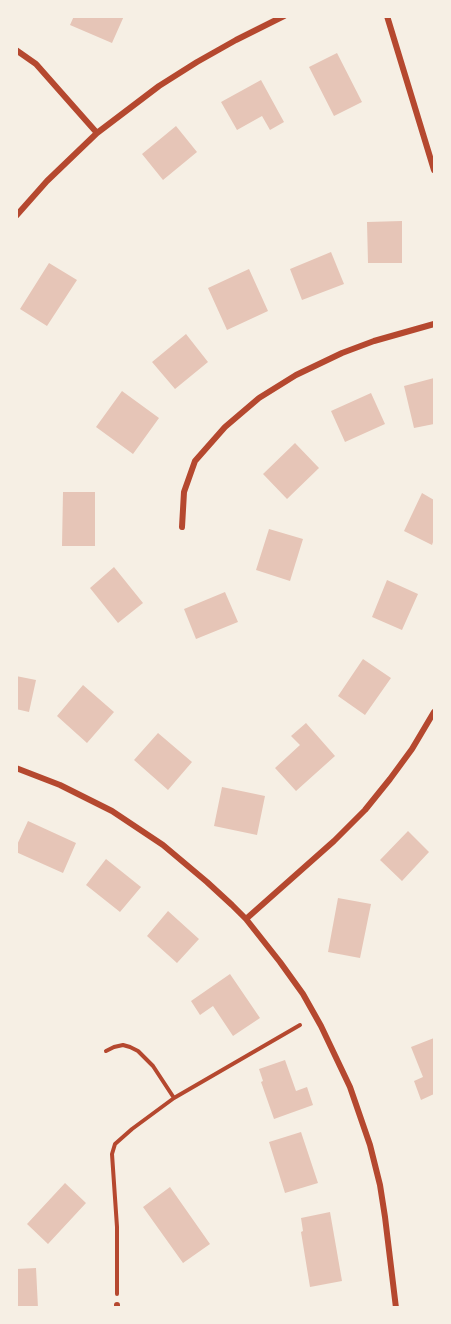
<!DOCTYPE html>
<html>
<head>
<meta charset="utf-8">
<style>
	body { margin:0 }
	#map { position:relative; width:451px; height:1324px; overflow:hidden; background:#f6efe4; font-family:"Sofia Sans Condensed",sans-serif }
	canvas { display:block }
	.frame { position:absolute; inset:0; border:18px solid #f6efe4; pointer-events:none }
</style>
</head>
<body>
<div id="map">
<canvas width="451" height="1324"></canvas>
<div class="frame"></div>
</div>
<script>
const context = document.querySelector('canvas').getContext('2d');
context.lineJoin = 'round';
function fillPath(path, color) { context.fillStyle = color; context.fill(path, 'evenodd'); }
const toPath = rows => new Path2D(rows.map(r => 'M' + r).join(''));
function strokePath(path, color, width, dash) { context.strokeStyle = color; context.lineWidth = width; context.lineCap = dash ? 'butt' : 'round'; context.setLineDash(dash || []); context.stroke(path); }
const building = toPath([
	[74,16,124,16,112,43,70,25],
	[337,53,362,102,334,116,309,67],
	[261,80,284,122,270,130,262,116,237,130,221,102],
	[176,126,197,152,163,180,142,154],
	[402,221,402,263,368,263,367,222],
	[331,252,344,284,302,300,290,269],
	[49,263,77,280,47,326,20,309],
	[249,269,268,311,227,330,208,288],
	[186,334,208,362,175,389,152,362],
	[434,378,434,424,414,428,404,386],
	[122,391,159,418,133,454,96,427],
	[371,393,385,424,345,442,331,411],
	[295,443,319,468,287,499,263,474],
	[63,492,95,492,95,546,62,546],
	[422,493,434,500,434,539,432,545,404,531],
	[269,529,303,539,290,581,256,570],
	[114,567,143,603,118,623,90,588],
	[387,580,418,594,402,630,372,617],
	[225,592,238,622,196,639,184,609],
	[363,659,391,678,365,715,338,696],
	[16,676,36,680,29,712,16,709],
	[83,685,114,712,87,743,57,716],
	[306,723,335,756,296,791,275,768,300,745,291,736],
	[158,733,192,762,168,790,134,760],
	[222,787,265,796,257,835,214,826],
	[28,821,76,843,63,873,16,852,16,847],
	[408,831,429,852,402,881,380,860],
	[106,859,141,887,120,912,86,885],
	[338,898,371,904,360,958,328,952],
	[168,911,199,939,177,963,147,936],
	[230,974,260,1018,233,1036,213,1006,200,1015,191,1001],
	[434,1038,434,1094,421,1100,414,1081,423,1077,411,1047],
	[285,1060,296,1091,307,1087,313,1105,274,1119,261,1082,263,1081,259,1069],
	[301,1132,318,1183,285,1193,269,1142],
	[65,1183,86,1203,48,1244,27,1224],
	[170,1187,210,1244,183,1263,143,1207],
	[330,1212,342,1281,310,1287,301,1232,303,1231,301,1218],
	[36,1268,38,1308,16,1308,16,1269]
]);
const path = toPath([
	[106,1051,114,1047,123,1045,130,1047,138,1051,153,1066,174,1098],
	[117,1294,117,1227,112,1154,115,1144,132,1129,174,1098,300,1025]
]);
const minor = toPath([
	[387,16,434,170],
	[16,50,36,64,74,107,97,133],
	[16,216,47,181,97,133,159,86,197,62,236,40,284,16],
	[182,527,184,492,195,461,225,427,259,398,296,375,342,353,374,341,434,324],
	[16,768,60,785,112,811,163,845,207,882,232,905,246,919,280,962,303,994,321,1026,350,1087,370,1145,380,1185,385,1217,396,1308],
	[246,919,334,841,365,810,390,779,412,749,434,712],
	[117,1305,117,1308]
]);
fillPath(building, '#e6c5b7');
strokePath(path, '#b5482f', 4);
strokePath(minor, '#b5482f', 6);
</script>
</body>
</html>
